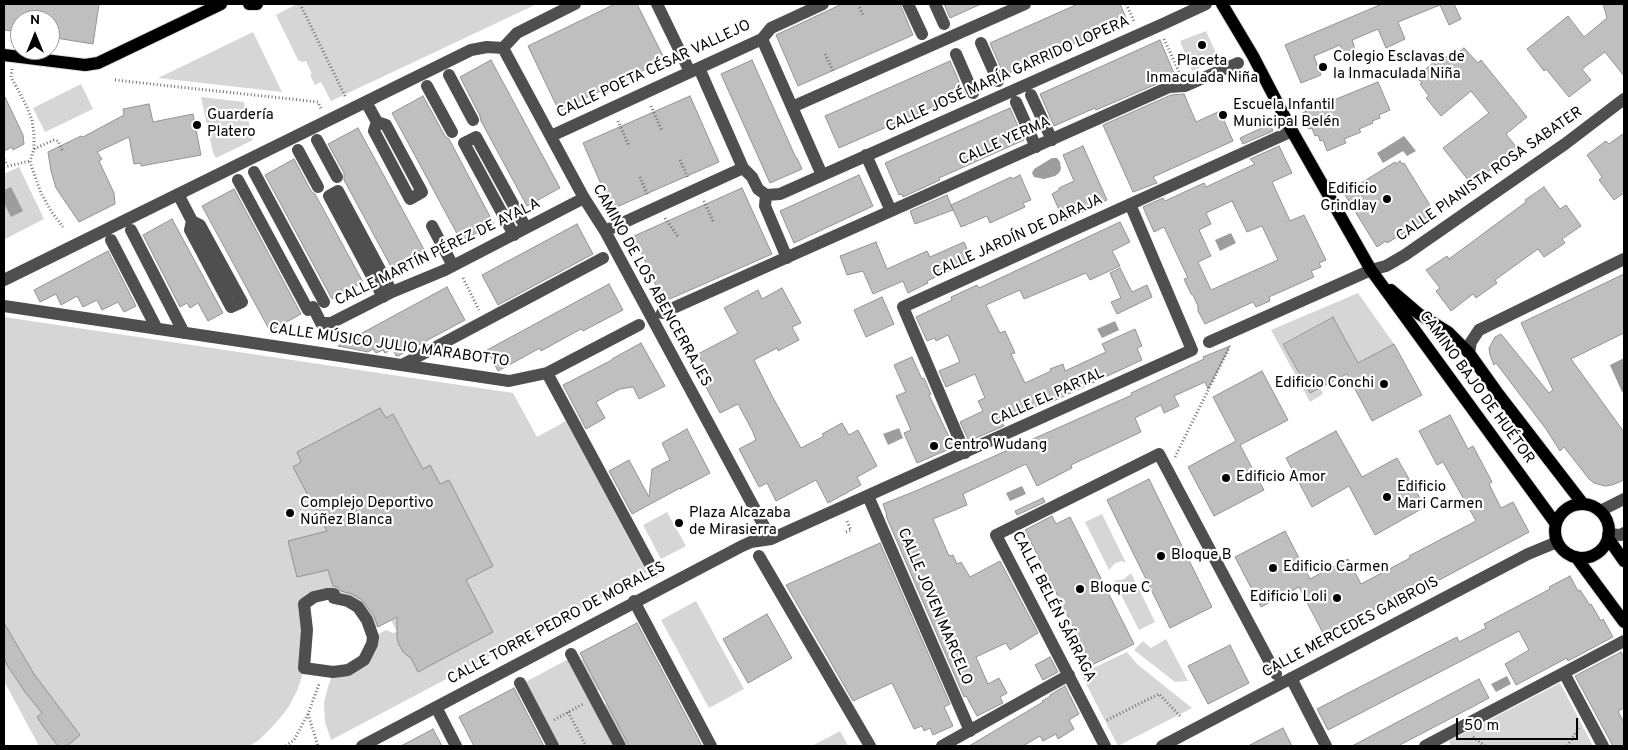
<!DOCTYPE html>
<html>
<head>
<meta charset="utf-8">
<style>
	body { margin:0 }
	#map { position:relative; width:1628px; height:750px; overflow:hidden; background:#fff; font-family:Overpass,sans-serif }
	canvas { display:block }
	.frame { position:absolute; inset:0; border:5px solid #000; pointer-events:none }
	.north { position:absolute; left:10px; top:10px; width:50px; height:50px; box-sizing:border-box; background:#fff; border:1px solid #999; border-radius:50%; rotate:0deg; font-size:14px; font-weight:700; line-height:20px; text-align:center; color:#000 }
	.north::after { content:''; display:block; margin:auto; width:18px; height:22px; background:#000; clip-path:polygon(50% 0,100% 100%,50% 72%,0 100%) }
	.scale { position:absolute; left:1456px; top:718px; width:122px; height:22px; box-sizing:border-box; border:2px solid #000; border-top:0; padding-left:6px; font-size:15px; line-height:18px; white-space:nowrap; color:#000; -webkit-text-stroke:4px #fff; paint-order:stroke }
</style>
</head>
<body>
<div id="map">
<canvas width="1628" height="750"></canvas>
<div class="frame"></div>
<div class="north">N</div>
<div class="scale">50 m</div>
</div>
<script>
const context = document.querySelector('canvas').getContext('2d');
context.lineJoin = 'round';
function fillPath(path, color) { context.fillStyle = color; context.fill(path, 'evenodd'); }
const toPath = rows => new Path2D(rows.map(r => 'M' + r).join(''));
function strokePath(path, color, width, dash) { context.strokeStyle = color; context.lineWidth = width; context.lineCap = dash ? 'butt' : 'round'; context.setLineDash(dash || []); context.stroke(path); }
function write(font, color, halo, rows, align = 'center') {
  context.font = font + ' Overpass,sans-serif'; context.lineWidth = 4.5; context.setLineDash([]); context.textBaseline = 'middle'; context.strokeStyle = halo; context.fillStyle = color; for (const [text, x, y, turn = 0] of rows) {
    context.save(); context.translate(x, y); context.rotate((+turn || 0) * Math.PI / 180); context.textAlign = isNaN(turn) ? turn : align; if (halo) context.strokeText(text, 0, 0); context.fillText(text, 0, 0); context.restore();
  }
}
const green = toPath([
	[297,4,537,4,331,101,321,82,315,85,310,75,312,74,306,61,302,62,298,60,276,15],
	[1206,31,1219,60,1192,71,1180,41],
	[253,32,282,92,158,78],
	[81,84,93,109,45,132,33,108],
	[201,97,244,102,253,140,216,158,213,153],
	[19,167,44,219,5,239,4,235,4,174],
	[1358,293,1394,344,1358,363,1332,317,1283,343,1310,393,1320,387,1323,394,1310,402,1271,330],
	[4,317,513,393,537,437,566,421,647,573,331,740,325,722,324,703,328,687,333,672,364,660,373,637,386,630,393,633,397,632,391,620,371,630,367,620,334,598,304,604,303,673,297,691,288,708,274,725,259,740,249,746,39,746,4,681],
	[667,512,686,546,661,559,643,525],
	[1102,514,1126,563,1122,561,1115,563,1109,570,1085,522],
	[1131,573,1155,622,1139,630,1114,581,1124,579],
	[696,601,744,689,709,708,661,620],
	[1166,639,1188,681,1175,682,1134,650,1143,641,1151,648],
	[1127,652,1137,664,1192,708,1118,746,1081,674],
	[578,654,581,660,583,659,599,689,597,691,604,705,607,704,629,746,547,746,516,687],
	[1560,683,1593,746,1451,746,1449,741],
	[840,731,848,746,812,746]
]);
const water = toPath([
	[1404,136,1416,151,1407,156,1403,151,1383,163,1377,153],
	[1052,158,1057,158,1060,162,1061,169,1059,173,1055,176,1044,179,1034,177,1032,173,1034,169],
	[11,187,23,211,11,217,4,203,4,190],
	[1231,233,1236,243,1220,251,1215,240],
	[1115,321,1119,330,1102,338,1097,329],
	[1624,358,1624,391,1622,392,1610,365],
	[899,428,903,438,888,445,883,434],
	[1022,486,1026,494,1010,501,1006,493],
	[1507,676,1511,684,1496,692,1491,684]
]);
const building = toPath([
	[4,4,99,4,93,44,50,37,50,20,20,20,20,32,4,30,4,4],
	[615,4,637,4,665,60,559,111,528,46,615,4],
	[842,4,900,4,913,35,798,86,776,35,842,4],
	[944,4,981,4,950,18,944,4],
	[1078,4,1120,4,1127,20,1004,75,990,43,1078,4],
	[1382,4,1454,4,1461,19,1449,25,1440,5,1398,22,1405,39,1386,48,1378,29,1352,40,1355,49,1344,54,1340,45,1314,56,1321,75,1301,83,1285,45,1382,4],
	[1603,4,1624,4,1624,76,1605,52,1582,69,1591,80,1569,97,1546,69,1544,71,1527,49,1568,16,1584,37,1607,18,1603,4],
	[1160,40,1176,78,1166,80,1096,110,1095,108,1054,126,1040,94,1160,40],
	[1464,48,1478,63,1481,60,1527,117,1506,134,1517,148,1472,185,1443,148,1489,113,1471,91,1441,116,1426,98,1429,96,1420,84,1422,83,1416,77,1434,62,1436,65,1447,56,1448,57,1454,52,1456,54,1464,48],
	[491,60,560,188,527,206,481,121,480,116,460,77,491,60],
	[752,60,796,158,797,158,802,169,770,183,721,74,752,60],
	[950,61,964,93,839,148,825,116,950,61],
	[1378,82,1390,110,1379,115,1380,118,1372,121,1373,123,1359,129,1361,132,1344,139,1346,143,1327,151,1323,140,1320,141,1318,135,1315,136,1312,128,1309,129,1302,113,1378,82],
	[1184,94,1196,122,1220,111,1233,141,1153,177,1157,183,1133,192,1103,125,1171,95,1184,94],
	[4,95,23,135,24,144,13,150,12,147,4,151,4,95],
	[423,96,445,136,449,139,494,224,461,241,392,113,423,96],
	[690,96,719,162,612,209,583,143,690,96],
	[149,104,153,122,193,114,201,155,141,166,141,163,134,164,129,137,97,152,102,159,99,161,114,193,115,204,79,222,56,188,51,171,48,152,81,136,83,137,124,115,123,109,149,104],
	[1010,108,1024,140,939,178,940,180,903,197,902,194,899,195,885,163,1010,108],
	[1270,124,1273,131,1243,144,1240,138,1270,124],
	[358,128,427,255,394,272,344,180,344,173,328,144,358,128],
	[1624,133,1624,193,1614,200,1599,180,1602,177,1587,155,1606,141,1609,144,1624,133],
	[1083,146,1107,200,1064,221,1052,194,1059,190,1059,188,1074,181,1063,155,1083,146],
	[1279,146,1292,173,1272,182,1290,221,1304,215,1326,260,1319,263,1321,267,1311,271,1314,277,1269,297,1270,301,1256,307,1253,302,1205,324,1198,311,1198,306,1193,295,1191,294,1184,279,1188,278,1164,227,1154,232,1143,207,1163,198,1165,201,1204,183,1206,187,1255,164,1250,159,1279,146],
	[1232,201,1247,232,1262,226,1278,260,1211,290,1198,262,1211,256,1199,230,1211,224,1206,213,1232,201],
	[294,159,311,191,315,194,363,282,332,299,265,175,294,159],
	[1400,161,1402,164,1404,163,1431,207,1430,209,1432,213,1428,216,1429,218,1387,243,1386,241,1377,247,1345,195,1354,189,1353,188,1395,162,1396,164,1400,161],
	[859,175,873,206,794,243,780,211,859,175],
	[1020,175,1031,200,1023,203,1025,207,990,223,987,216,961,227,951,205,1011,177,1012,179,1020,175],
	[1544,187,1560,209,1566,205,1581,226,1562,239,1565,243,1544,257,1538,249,1495,280,1497,283,1476,298,1473,294,1451,311,1436,291,1440,288,1426,270,1447,256,1449,259,1526,202,1525,200,1544,187],
	[742,188,772,254,663,302,634,236,742,188],
	[234,189,301,314,270,331,202,206,234,189],
	[947,195,953,210,915,224,910,211,947,195],
	[172,219,223,313,208,321,198,303,190,308,187,303,180,307,143,235,172,219],
	[1120,222,1130,242,1112,251,1120,266,1090,280,1086,273,1024,299,1020,290,986,305,1000,333,1005,331,1015,353,1011,354,1025,383,1051,371,1050,369,1063,364,1065,371,1106,352,1102,344,1135,329,1142,346,1137,348,1142,360,1047,404,1046,402,1002,422,1004,426,969,441,960,422,983,411,978,401,985,398,975,374,946,387,939,371,960,362,948,335,936,341,935,338,927,341,916,317,952,300,951,297,977,285,979,288,1120,222],
	[577,224,593,254,498,305,482,275,577,224],
	[876,242,887,269,927,251,930,257,964,242,972,260,927,281,928,283,908,293,903,281,873,294,863,271,847,275,840,256,876,242],
	[108,251,136,306,124,312,118,302,102,310,97,300,83,307,77,296,61,305,56,294,40,302,34,290,108,251],
	[1120,268,1132,292,1147,285,1152,297,1117,314,1111,302,1121,298,1110,273,1120,268],
	[1624,274,1624,333,1571,359,1624,432,1624,480,1612,485,1605,486,1594,483,1589,479,1564,447,1560,451,1546,429,1496,363,1494,365,1490,355,1489,348,1495,337,1501,334,1549,393,1553,390,1521,323,1624,274],
	[609,284,623,310,583,331,581,329,541,351,540,348,498,371,487,350,609,284],
	[447,287,465,320,398,356,396,356,393,349,385,353,383,350,376,353,373,349,368,352,338,346,447,287],
	[782,288,801,323,792,327,799,340,778,351,777,348,754,360,772,396,801,448,824,436,822,434,842,423,849,435,858,430,877,466,857,477,861,485,828,503,816,480,776,501,767,483,759,487,739,449,756,440,752,430,738,404,720,413,699,374,707,370,698,354,738,333,724,308,758,290,762,299,782,288],
	[882,297,894,324,866,337,854,310,882,297],
	[1333,317,1358,363,1394,344,1422,395,1372,421,1347,374,1310,393,1283,344,1333,317],
	[641,343,665,386,639,399,633,387,620,389,596,402,605,418,586,429,563,385,612,360,612,359,641,343],
	[1230,346,1208,389,1205,382,1174,396,1179,406,1164,413,1161,405,1135,418,1141,432,1071,465,1072,468,1037,486,1026,464,963,494,967,505,933,519,949,556,953,555,957,564,961,562,970,577,1000,561,1038,633,1010,650,1006,643,976,657,988,684,999,678,1007,693,1000,697,1003,703,977,716,966,696,964,697,886,516,887,515,883,504,918,490,1132,395,1131,393,1204,359,1203,357,1230,346],
	[912,357,922,379,924,378,931,394,929,395,954,447,917,463,904,433,911,430,896,396,906,392,894,365,912,357],
	[1262,371,1288,420,1240,445,1264,490,1214,516,1188,467,1236,441,1213,397,1262,371],
	[380,408,386,418,393,414,423,469,430,465,440,484,449,480,493,566,466,580,493,632,418,672,411,658,404,653,399,645,397,638,397,617,378,627,374,616,362,600,352,594,341,591,338,587,333,586,328,570,297,577,288,541,327,531,293,467,301,462,297,452,380,408],
	[1450,415,1468,449,1473,446,1492,482,1489,484,1501,508,1513,502,1529,532,1443,578,1425,587,1424,584,1324,635,1299,587,1261,607,1235,557,1285,531,1310,579,1348,559,1361,584,1410,558,1409,556,1476,521,1443,462,1437,465,1419,431,1450,415],
	[687,429,710,473,680,489,680,488,632,514,609,471,629,460,649,497,652,469,670,460,662,443,687,429],
	[1336,431,1362,477,1397,458,1425,507,1375,535,1349,486,1312,507,1286,458,1336,431],
	[1149,479,1212,607,1170,628,1107,500,1149,479],
	[1043,498,1045,502,1017,515,1015,511,1043,498],
	[1052,516,1056,524,1070,517,1134,644,1092,665,1025,530,1052,516],
	[880,543,950,704,944,707,953,726,933,735,930,728,924,731,922,726,914,729,892,683,853,701,786,585,880,543],
	[1570,576,1578,591,1580,590,1590,605,1591,604,1601,621,1603,619,1613,637,1568,661,1567,658,1516,685,1505,664,1529,650,1519,631,1328,730,1317,709,1457,637,1459,642,1486,628,1484,624,1550,589,1549,587,1570,576],
	[767,614,792,658,748,683,723,639,767,614],
	[4,623,34,674,80,735,67,746,58,746,43,726,37,717,42,713,25,692,7,665,4,657,4,623],
	[637,623,702,746,629,746,628,744,580,653,637,623],
	[1230,645,1249,683,1208,704,1188,666,1230,645],
	[1621,652,1624,657,1624,708,1618,711,1624,723,1624,746,1613,746,1575,676,1621,652],
	[1050,657,1058,672,1043,680,1035,665,1050,657],
	[1479,679,1489,698,1476,705,1398,746,1352,746,1479,679],
	[1065,686,1079,714,1069,720,1074,729,1058,739,1056,734,1043,741,1040,736,1023,746,969,746,1043,702,1042,701,1051,696,1050,695,1065,686],
	[514,688,544,746,474,746,459,717,514,688],
	[1283,728,1292,746,1248,746,1283,728],
	[433,729,442,746,401,746,433,729]
]);
const path = toPath([
	[300,4,346,98],
	[858,4,863,15],
	[1126,4,1134,21],
	[1164,39,1180,74],
	[825,54,834,73],
	[12,69,11,77,27,107,32,120,34,135,34,149,30,161,33,171,41,193,51,211,63,227],
	[115,80,318,102,321,109],
	[651,106,662,131],
	[618,121,629,146],
	[34,149,54,140,58,141,63,152],
	[4,159,7,165],
	[680,160,688,178],
	[4,167,30,161],
	[640,177,648,196],
	[704,201,714,223],
	[665,218,679,238],
	[463,278,479,310],
	[1175,457,1229,348],
	[846,532,851,530,846,519],
	[568,712,586,746],
	[308,714,318,746],
	[554,720,583,704],
	[1107,720,1159,694,1181,717],
	[1473,737,1485,746],
	[286,746,294,740,308,714,319,684],
	[1567,746,1579,728]
]);
const minor = toPath([
	[657,4,690,72],
	[908,4,922,34],
	[935,4,944,24],
	[762,39,822,175],
	[981,43,998,81],
	[503,48,584,198,605,231,771,539],
	[503,48,517,33,575,4],
	[956,54,973,93],
	[699,68,743,168,752,177,758,189,766,195],
	[449,75,473,120],
	[427,86,452,132],
	[1031,95,1052,140],
	[366,102,377,122,374,131,410,199,422,192,386,125,377,122],
	[1016,102,1036,147],
	[792,107,1025,4],
	[551,136,762,39,771,28,823,4],
	[317,140,337,177],
	[298,150,318,187],
	[866,155,891,211],
	[254,172,324,302],
	[238,180,308,310],
	[178,194,192,221,190,230,231,307,242,302,200,225,192,221],
	[766,195,780,194,1163,24,1206,4],
	[766,195,765,206,787,258],
	[432,226,453,266],
	[131,230,184,333],
	[605,231,743,168],
	[514,235,464,143,476,137,526,228],
	[111,240,157,329],
	[4,280,471,50,487,47,503,48],
	[383,297,329,196,338,191,392,292],
	[4,306,509,381,547,373,654,572],
	[313,307,321,323,331,323,392,292,445,270,584,198],
	[662,313,1169,87,1185,86,1238,63],
	[1209,342,1371,270,1386,266,1405,255,1565,144,1624,99],
	[1469,353,1471,342,1479,330,1624,259],
	[402,365,603,258],
	[547,373,639,325],
	[965,453,903,307,1292,131],
	[868,496,970,731],
	[1600,511,1624,499],
	[1608,534,1621,535,1624,533],
	[759,556,870,746],
	[327,594,334,594,334,598,348,601,358,607,367,620,373,637,372,644,364,660,348,670,333,672,304,668,307,630,304,604,314,597,327,594],
	[634,601,711,746],
	[571,654,620,746],
	[1564,673,1603,746],
	[1291,678,1326,746],
	[520,683,553,746],
	[436,707,456,746],
	[362,746,742,546,751,542,771,539,1192,350,1130,204],
	[942,746,1069,675],
	[1105,746,996,535,1159,454,1276,674],
	[1162,746,1528,554,1557,542],
	[1425,746,1624,641]
]);
const major = toPath([
	[249,4,257,4],
	[1222,4,1253,56,1292,131,1371,270,1556,524],
	[4,55,85,65,98,63,221,4],
	[1391,290,1419,314,1448,332,1469,353,1499,395,1583,504],
	'1555 531a27 27 0 1 1 54 0a27 27 0 1 1-54 0Z',
	[1608,538,1624,561],
	[1576,557,1624,622]
]);
const markers = [
	[1202,45,5,"#000"],
	[1323,67,5,"#000"],
	[1223,115,5,"#000"],
	[197,125,5,"#000"],
	[1387,199,5,"#000"],
	[1384,384,5,"#000"],
	[934,446,5,"#000"],
	[1226,478,5,"#000"],
	[1387,497,5,"#000"],
	[290,513,5,"#000"],
	[679,523,5,"#000"],
	[1161,556,5,"#000"],
	[1273,568,5,"#000"],
	[1080,589,5,"#000"],
	[1337,598,5,"#000"]
];
const poiNames = [
	["Colegio Esclavas de",1333,58],
	["la Inmaculada Niña",1333,75],
	["Placeta",1202,62,"center"],
	["Inmaculada Niña",1202,79,"center"],
	["Escuela Infantil",1233,106],
	["Municipal Belén",1233,123],
	["Guardería",207,116],
	["Platero",207,133],
	["Edificio",1377,190,"right"],
	["Grindlay",1377,207,"right"],
	["Edificio Conchi",1374,384,"right"],
	["Centro Wudang",944,446],
	["Edificio Amor",1236,478],
	["Edificio",1397,488],
	["Mari Carmen",1397,505],
	["Complejo Deportivo",300,504],
	["Núñez Blanca",300,521],
	["Plaza Alcazaba",689,514],
	["de Mirasierra",689,531],
	["Bloque B",1171,556],
	["Edificio Carmen",1283,568],
	["Bloque C",1090,589],
	["Edificio Loli",1327,598,"right"]
];
const streetNames = [
	["CALLE POETA CÉSAR VALLEJO",654,70,-25],
	["CALLE JOSÉ MARÍA GARRIDO LOPERA",1008,75,-24],
	["CALLE YERMA",1005,142,-24],
	["CALLE PIANISTA ROSA SABATER",1490,175,-35],
	["CALLE JARDÍN DE DARAJA",1018,237,-24],
	["CALLE MARTÍN PÉREZ DE AYALA",438,253,-26],
	["CAMINO DE LOS ABENCERRAJES",651,286,61],
	["CALLE MÚSICO JULIO MARABOTTO",389,346,8],
	["CAMINO BAJO DE HUÉTOR",1476,388,54],
	["CALLE EL PARTAL",1048,398,-24],
	["CALLE JOVEN MARCELO",934,607,67],
	["CALLE BELÉN SÁRRAGA",1053,607,63],
	["CALLE TORRE PEDRO DE MORALES",557,624,-28],
	["CALLE MERCEDES GAIBROIS",1351,628,-28]
];
fillPath(green, '#d6d6d6');
fillPath(water, '#9d9d9d');
fillPath(building, '#bfbfbf');
strokePath(building, '#939393', 1);
strokePath(major, '#dbdbdb', 14);
strokePath(path, '#717171', 3, [1, 2.5]);
strokePath(minor, '#4f4f4f', 12);
strokePath(major, '#000', 12);
for (const [x, y, r, color] of markers) { const dot = new Path2D(); dot.arc(x, y, r, 0, 2 * Math.PI); context.fillStyle = color; context.fill(dot); strokePath(dot, '#fff', 2); }
write('15px', '#000', '#fff', poiNames, 'left');
write('15px', '#000', '#fff', streetNames);
</script>
</body>
</html>
